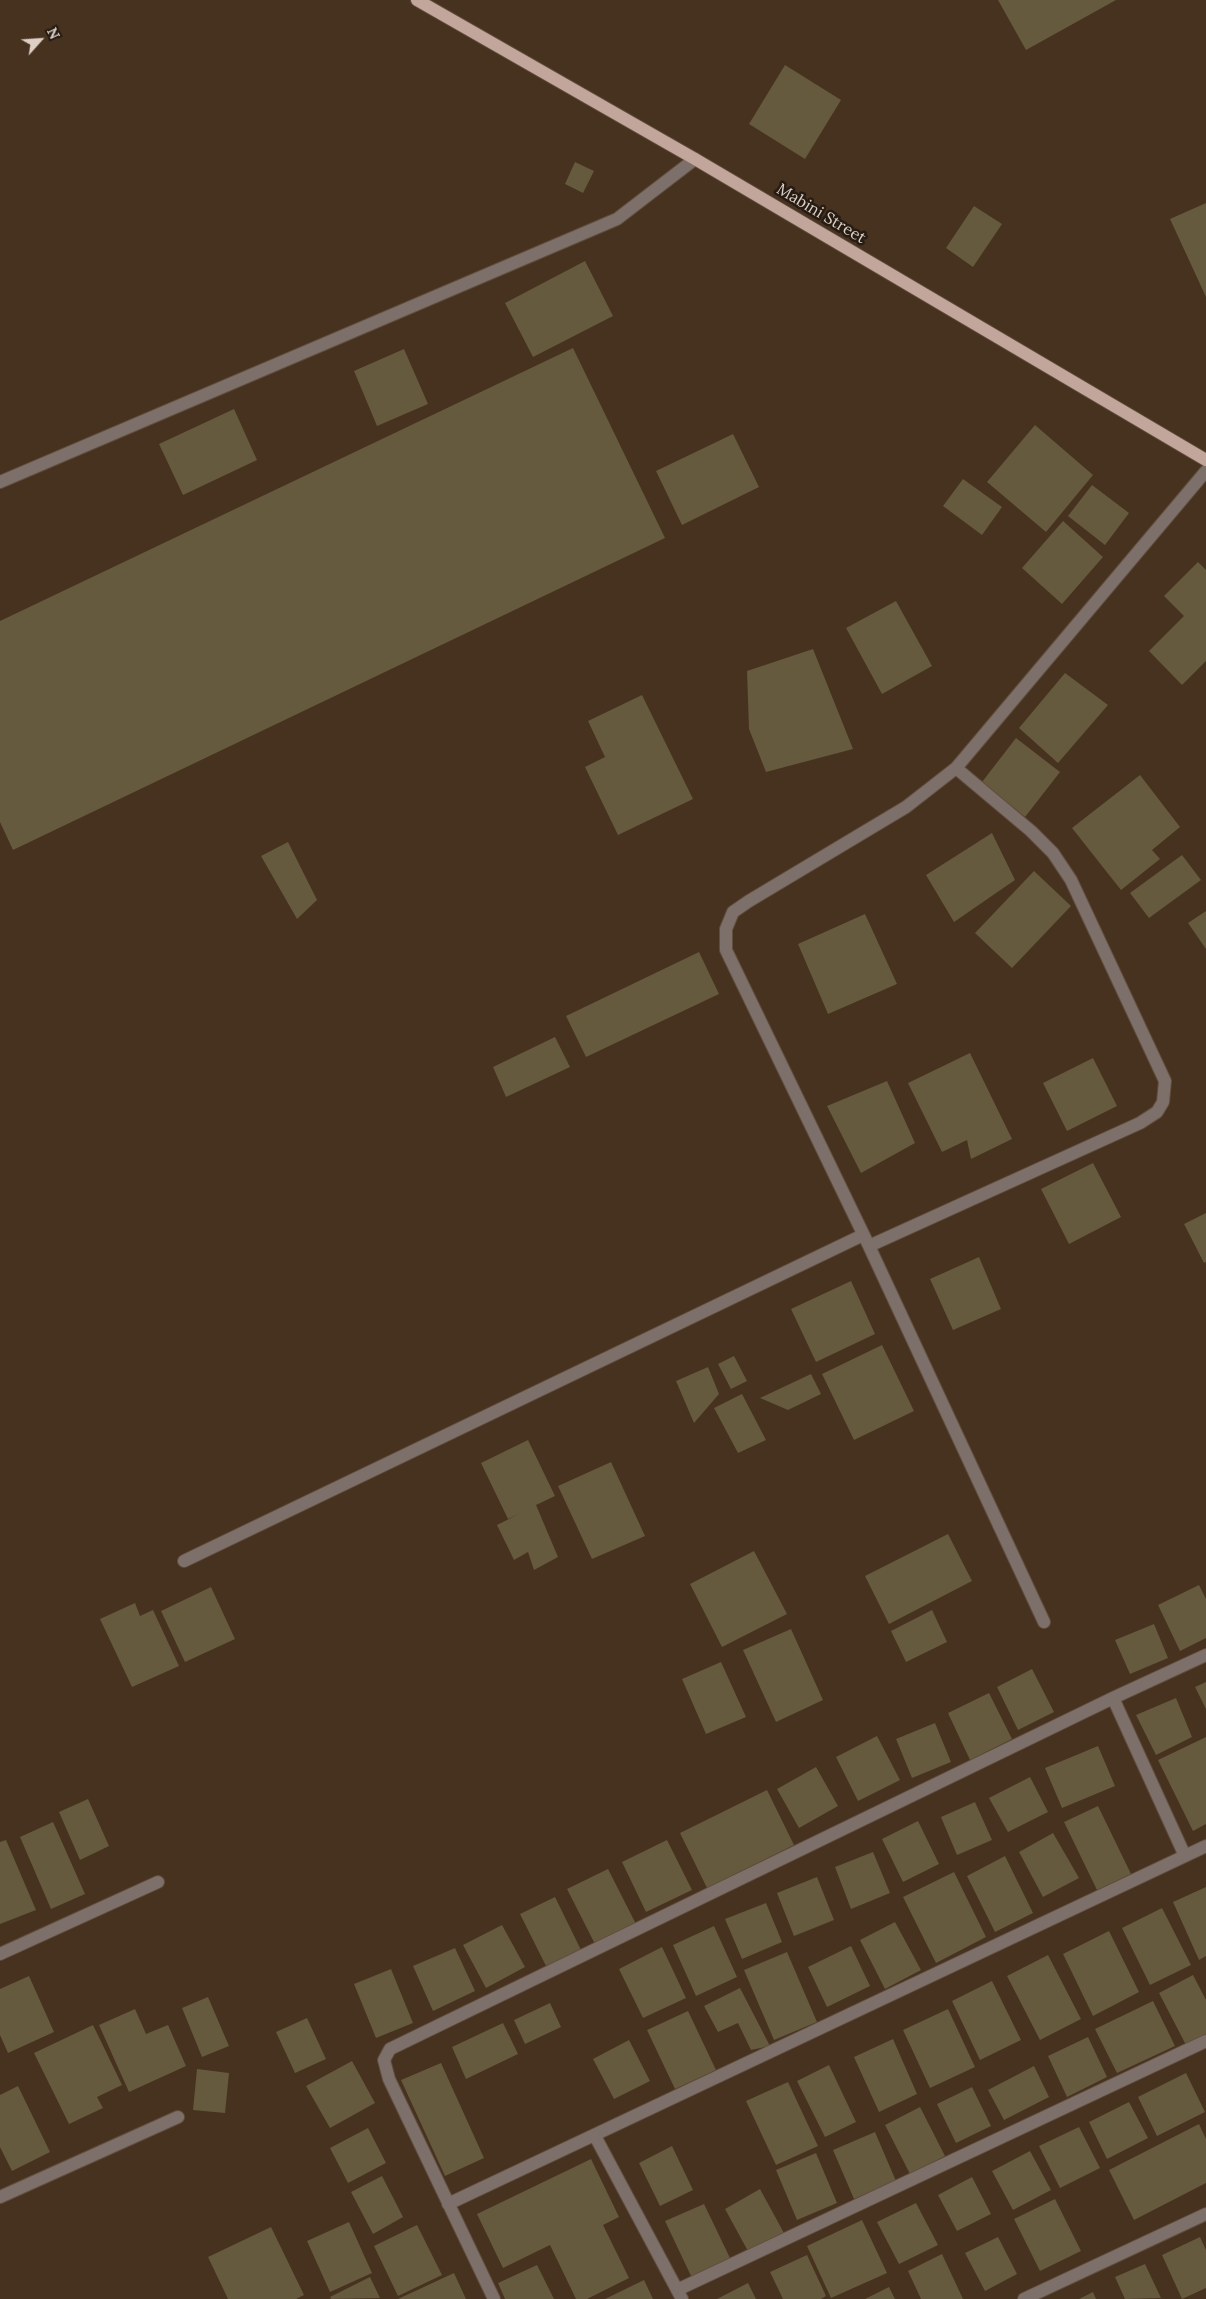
<!DOCTYPE html>
<html>
<head>
<meta charset="utf-8">
<style>
	body { margin:0 }
	#map { position:relative; width:1206px; height:2299px; overflow:hidden; background:#47321f; font-family:Lora,serif }
	canvas { display:block }
	.north { position:absolute; left:15px; top:15px; width:50px; height:50px; -webkit-text-stroke:4px #261c14; paint-order:stroke; rotate:64deg; font-size:14px; font-weight:700; line-height:20px; text-align:center; color:#ded0c5 }
	.north::after { content:''; display:block; margin:auto; width:18px; height:22px; background:#ded0c5; clip-path:polygon(50% 0,100% 100%,50% 72%,0 100%) }
</style>
</head>
<body>
<div id="map">
<canvas width="1206" height="2299"></canvas>
<div class="north">N</div>
</div>
<script>
const context = document.querySelector('canvas').getContext('2d');
context.lineJoin = 'round';
function fillPath(path, color) { context.fillStyle = color; context.fill(path, 'evenodd'); }
const toPath = rows => new Path2D(rows.map(r => 'M' + r).join(''));
function strokePath(path, color, width, dash) { context.strokeStyle = color; context.lineWidth = width; context.lineCap = dash ? 'butt' : 'round'; context.setLineDash(dash || []); context.stroke(path); }
function write(font, color, halo, rows, align = 'center') {
  context.font = font + ' Lora,serif'; context.lineWidth = 5; context.setLineDash([]); context.textBaseline = 'middle'; context.strokeStyle = halo; context.fillStyle = color; for (const [text, x, y, turn = 0] of rows) {
    context.save(); context.translate(x, y); context.rotate((+turn || 0) * Math.PI / 180); context.textAlign = isNaN(turn) ? turn : align; if (halo) context.strokeText(text, 0, 0); context.fillText(text, 0, 0); context.restore();
  }
}
const building = toPath([
	[998,0,1116,0,1026,50],
	[785,65,841,100,805,159,749,124],
	[575,162,594,171,583,193,565,184],
	[1206,203,1206,297,1170,219],
	[974,206,1002,224,973,267,946,248],
	[585,261,613,316,533,357,505,303],
	[573,348,665,538,13,850,0,822,0,621],
	[404,349,428,404,377,426,354,371],
	[234,409,257,460,183,495,159,444],
	[1035,425,1093,475,1046,532,987,482],
	[733,434,759,487,682,525,656,471],
	[963,479,1002,507,982,535,943,506],
	[1092,485,1129,513,1105,545,1068,516],
	[1063,521,1103,557,1062,604,1022,568],
	[1198,562,1206,570,1206,661,1182,685,1149,651,1184,616,1164,596],
	[896,601,932,666,882,694,846,628],
	[813,649,853,749,766,772,749,729,747,671],
	[1065,673,1108,705,1058,763,1019,728],
	[642,695,693,799,618,835,585,767,605,757,588,721],
	[1016,738,1060,772,1025,817,982,782],
	[1140,775,1180,827,1152,850,1160,859,1121,890,1072,828],
	[992,833,1015,880,954,922,926,875],
	[288,842,317,900,297,919,261,856],
	[1182,855,1201,880,1149,918,1130,893],
	[1034,871,1071,906,1012,968,975,933],
	[1206,911,1206,949,1188,923],
	[865,914,897,984,828,1014,798,944],
	[699,952,719,994,586,1057,566,1016],
	[555,1037,570,1067,506,1097,493,1067],
	[970,1053,1012,1139,971,1159,967,1140,942,1152,908,1083],
	[1093,1058,1117,1106,1067,1131,1043,1083],
	[887,1081,915,1143,861,1173,827,1106],
	[1093,1163,1121,1217,1069,1244,1041,1189],
	[1206,1213,1206,1262,1204,1263,1184,1224],
	[979,1257,1001,1309,953,1330,930,1279],
	[851,1281,875,1334,816,1362,791,1309],
	[882,1345,914,1411,854,1440,822,1374],
	[734,1356,747,1381,731,1389,718,1364],
	[708,1367,719,1394,694,1423,676,1381],
	[811,1374,821,1394,788,1410,760,1398],
	[742,1394,766,1440,738,1453,714,1408],
	[528,1440,555,1496,536,1505,558,1557,534,1570,528,1552,514,1560,497,1525,519,1514,508,1519,481,1463],
	[611,1462,645,1536,592,1559,558,1486],
	[948,1534,972,1581,889,1624,865,1576],
	[754,1551,787,1614,722,1647,690,1584],
	[1199,1585,1206,1599,1206,1638,1180,1651,1158,1605],
	[211,1587,235,1639,185,1662,161,1611],
	[135,1603,140,1616,153,1610,179,1666,132,1687,100,1619],
	[932,1610,947,1642,906,1662,891,1631],
	[1154,1624,1168,1658,1130,1674,1115,1640],
	[791,1629,823,1700,776,1722,743,1650],
	[721,1662,746,1717,706,1734,682,1679],
	[1032,1669,1054,1712,1018,1730,997,1687],
	[1206,1682,1206,1709,1195,1687],
	[989,1693,1012,1739,970,1760,948,1713],
	[1176,1698,1192,1737,1156,1755,1136,1715],
	[935,1723,951,1762,912,1778,896,1739],
	[877,1736,900,1780,858,1801,836,1757],
	[1206,1737,1206,1824,1193,1831,1158,1760],
	[1098,1746,1115,1786,1062,1808,1045,1768],
	[816,1767,838,1806,799,1828,777,1789],
	[1030,1777,1048,1812,1008,1832,989,1798],
	[767,1790,794,1845,707,1888,680,1833],
	[88,1799,109,1846,80,1860,59,1812],
	[975,1802,992,1840,957,1855,941,1817],
	[1098,1806,1131,1874,1097,1890,1064,1822],
	[918,1821,939,1864,903,1882,882,1839],
	[53,1822,85,1894,51,1909,20,1837],
	[1053,1833,1079,1878,1043,1897,1019,1852],
	[6,1840,36,1910,0,1924,0,1842],
	[667,1840,692,1890,646,1912,622,1862],
	[873,1852,890,1893,851,1909,835,1867],
	[1005,1856,1033,1913,995,1932,967,1876],
	[608,1869,638,1928,597,1948,567,1889],
	[954,1872,986,1937,936,1963,903,1897],
	[817,1877,834,1920,794,1936,777,1893],
	[1206,1887,1206,1956,1199,1960,1173,1902],
	[555,1897,581,1950,546,1966,520,1914],
	[766,1903,782,1942,742,1959,725,1919],
	[1162,1908,1191,1965,1150,1985,1122,1928],
	[895,1922,921,1970,885,1989,860,1940],
	[502,1925,525,1967,486,1988,463,1945],
	[714,1926,737,1977,696,1996,673,1945],
	[1109,1931,1139,1992,1093,2016,1063,1954],
	[851,1946,870,1986,827,2007,808,1967],
	[662,1947,686,1998,643,2018,619,1969],
	[455,1948,475,1991,433,2011,413,1966],
	[787,1952,817,2022,774,2040,744,1970],
	[1048,1955,1081,2019,1040,2040,1007,1976],
	[391,1969,413,2023,376,2038,354,1984],
	[1193,1975,1206,2000,1206,2035,1186,2045,1159,1993],
	[29,1976,54,2032,8,2053,0,2035,0,1989],
	[992,1981,1021,2040,980,2060,952,2001],
	[740,1988,770,2046,751,2050,738,2023,718,2032,704,2006],
	[208,1997,229,2046,202,2057,182,2008],
	[1153,2001,1175,2046,1117,2073,1095,2029],
	[550,2003,561,2027,525,2044,514,2020],
	[135,2009,146,2034,168,2025,186,2066,129,2092,99,2025],
	[948,2009,975,2067,930,2088,903,2030],
	[688,2011,716,2070,675,2089,647,2030],
	[307,2018,326,2059,295,2073,276,2032],
	[503,2023,518,2054,466,2079,452,2047],
	[93,2025,122,2085,97,2097,103,2108,69,2124,34,2053],
	[1088,2037,1107,2077,1067,2097,1048,2056],
	[893,2039,917,2094,879,2112,854,2057],
	[629,2040,650,2081,614,2099,593,2059],
	[352,2061,375,2103,330,2128,306,2086],
	[441,2063,484,2158,445,2176,401,2080],
	[829,2065,856,2122,825,2137,797,2081],
	[1034,2066,1049,2097,1004,2120,988,2090],
	[197,2069,229,2073,225,2113,193,2110],
	[1186,2073,1205,2112,1157,2136,1138,2097],
	[788,2082,818,2146,776,2165,746,2101],
	[18,2086,50,2152,12,2171,0,2147,0,2095],
	[972,2087,991,2126,956,2143,937,2104],
	[1129,2102,1148,2138,1107,2159,1089,2122],
	[920,2107,945,2156,910,2174,885,2125],
	[1199,2124,1206,2139,1206,2183,1134,2220,1109,2170],
	[1079,2127,1100,2168,1060,2188,1039,2146],
	[368,2128,386,2163,348,2183,330,2148],
	[875,2132,896,2181,854,2199,833,2150],
	[672,2146,693,2190,660,2206,639,2163],
	[1030,2151,1051,2190,1013,2210,992,2171],
	[816,2153,837,2203,797,2220,776,2170],
	[591,2159,619,2217,603,2225,629,2278,587,2299,576,2299,550,2245,503,2268,477,2214],
	[382,2176,403,2217,373,2234,351,2192],
	[972,2177,991,2214,957,2231,938,2195],
	[760,2189,784,2233,749,2253,725,2209],
	[1055,2199,1081,2251,1040,2271,1014,2219],
	[916,2203,938,2245,899,2264,877,2222],
	[704,2204,731,2260,692,2278,665,2221],
	[862,2220,887,2273,831,2298,807,2246],
	[349,2222,372,2273,330,2292,307,2241],
	[417,2225,442,2275,398,2296,374,2246],
	[271,2227,304,2295,296,2299,228,2299,208,2257],
	[998,2237,1017,2274,985,2291,965,2253],
	[1200,2237,1206,2250,1206,2288,1182,2299,1162,2255],
	[942,2254,963,2299,921,2299,908,2271],
	[807,2255,826,2296,821,2299,783,2299,770,2272],
	[1145,2264,1161,2298,1125,2299,1115,2277],
	[537,2265,554,2299,505,2299,498,2283],
	[454,2273,466,2299,398,2299],
	[370,2277,380,2298,331,2299,330,2297],
	[644,2280,653,2299,605,2299],
	[748,2283,756,2299,717,2299],
	[889,2287,895,2299,865,2299],
	[1093,2292,1096,2299,1079,2299]
]);
const minor = toPath([
	[0,482,617,219,695,159],
	[869,1246,1140,1123,1157,1112,1163,1102,1165,1081,1071,880,1053,853,1031,831,956,768],
	[184,1561,863,1235],
	[1044,1622,869,1246,726,950,726,929,733,912,749,901,906,807,956,768,1206,471],
	[1113,1698,1185,1856],
	[0,1954,158,1882],
	[595,2136,682,2299],
	[0,2197,178,2117],
	[448,2204,1206,1846],
	[677,2290,1206,2041],
	[494,2299,389,2079,384,2060,390,2049,1113,1698,1206,1655],
	[1024,2299,1206,2214]
]);
const major = toPath([
	[417,0,695,159,1206,460]
]);
const streetNames = [
	["Mabini Street",821,214,31]
];
fillPath(building, '#65593e');
strokePath(minor, '#624e3d', 14);
strokePath(major, '#624e3d', 14);
strokePath(minor, '#7d6f6a', 12);
strokePath(major, '#c2a69c', 12);
write('16px', '#ded0c5', '#261c14', streetNames);
</script>
</body>
</html>
